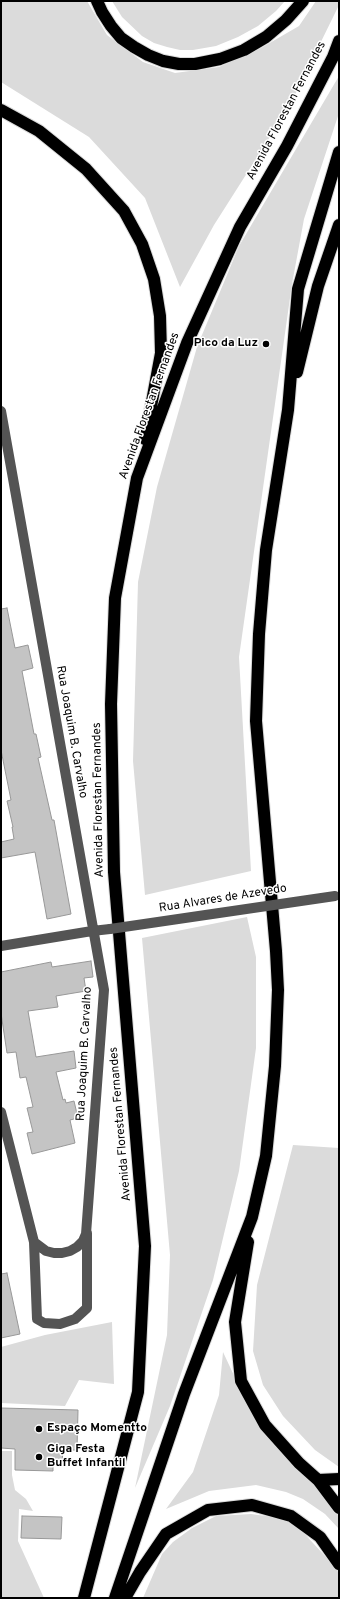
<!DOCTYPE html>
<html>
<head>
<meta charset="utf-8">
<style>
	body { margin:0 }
	#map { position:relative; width:340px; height:1599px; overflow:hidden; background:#fff; font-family:Overpass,sans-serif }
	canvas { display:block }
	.frame { position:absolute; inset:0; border:2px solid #000; pointer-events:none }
</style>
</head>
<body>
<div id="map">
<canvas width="340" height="1599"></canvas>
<div class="frame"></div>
</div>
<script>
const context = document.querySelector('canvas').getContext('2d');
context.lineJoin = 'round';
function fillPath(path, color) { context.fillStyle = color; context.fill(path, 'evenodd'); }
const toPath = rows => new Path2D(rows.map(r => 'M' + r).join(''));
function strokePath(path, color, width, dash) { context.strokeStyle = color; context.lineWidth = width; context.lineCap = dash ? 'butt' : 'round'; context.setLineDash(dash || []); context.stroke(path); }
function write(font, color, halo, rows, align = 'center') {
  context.font = font + ' Overpass,sans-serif'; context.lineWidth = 3; context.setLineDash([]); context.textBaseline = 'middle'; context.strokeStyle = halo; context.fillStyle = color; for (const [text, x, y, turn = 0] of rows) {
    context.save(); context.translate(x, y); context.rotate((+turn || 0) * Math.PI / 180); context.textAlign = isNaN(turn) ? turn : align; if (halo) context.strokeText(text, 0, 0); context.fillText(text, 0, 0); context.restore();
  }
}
const green = toPath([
	[1,1,87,1,107,35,143,62,175,73,219,67,261,48,299,26,316,1,339,1,339,5,289,107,214,225,180,287,145,198,89,137,1,82],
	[112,1,285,1,276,11,258,26,238,37,216,46,193,50,180,50,167,47,154,43,142,36,122,17],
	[339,76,339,113,304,219,292,284,239,657,251,871,145,895,133,761,138,582,157,487,197,347,239,246],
	[247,917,256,957,256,1048,239,1171,213,1280,170,1406,135,1488,167,1335,170,1255,142,938],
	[293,1145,339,1148,339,1467,315,1450,283,1416,263,1385,253,1351,257,1285],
	[112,1322,114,1384,79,1380,65,1406,1,1403,1,1347,45,1335],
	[223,1352,251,1412,318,1484,339,1513,339,1529,325,1514,303,1499,286,1492,256,1485,209,1491,166,1509,193,1472,219,1395],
	[1,1451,12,1451,12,1475,15,1490,26,1499,33,1511,19,1509,18,1541,44,1598,1,1598],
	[251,1514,273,1517,286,1520,301,1530,337,1569,339,1575,339,1598,143,1598,162,1554,173,1542,192,1528,216,1516]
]);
const building = toPath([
	[7,608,15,648,28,645,33,668,22,671,34,734,36,734,41,757,38,758,52,820,54,820,71,914,47,919,35,852,1,858,1,842,14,839,12,827,13,827,7,801,11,800,1,750,1,609,7,608],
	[91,961,93,977,84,978,86,991,56,996,58,1007,28,1011,36,1057,74,1051,76,1068,56,1072,63,1100,65,1099,66,1103,74,1101,78,1118,70,1120,75,1143,32,1154,27,1133,33,1132,27,1108,33,1107,26,1077,20,1078,16,1052,7,1053,1,1013,1,972,51,962,52,967,91,961],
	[7,1273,20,1334,1,1338,1,1274,7,1273],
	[1,1408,78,1410,77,1450,63,1450,62,1463,53,1463,53,1471,15,1470,15,1449,1,1448,1,1408],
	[22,1516,62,1517,61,1539,21,1538,22,1516]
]);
const minor = toPath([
	[1,411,104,990,86,1234,83,1241,77,1247,70,1251,62,1253,54,1253,46,1251,34,1242],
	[1,946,92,931,110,929],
	[1,1112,34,1242,37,1319,44,1323,60,1324,75,1319,87,1308,87,1233]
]);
const highway = toPath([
	[97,1,102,12,111,26,121,38,134,47,148,55,163,61,179,64,195,64,220,59,244,50,266,37,286,20,303,1],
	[1,110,39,131,86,169,124,211,142,244,154,279,160,316,161,353,145,439],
	[297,372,318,286,339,225],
	[248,1242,235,1322,241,1381,265,1425,299,1463,318,1480,339,1508],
	[318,1480,339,1479],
	[84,1598,138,1392,145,1246,114,872,111,704,115,598,137,478,187,343,240,227,287,146,333,57,339,41],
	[115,1598,184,1394,252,1217,266,1156,275,1066,278,990,276,951,256,721,259,634,266,550,288,410,298,289,339,152],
	[125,1598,140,1572,166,1534,208,1510,252,1505,291,1516,320,1537,339,1564]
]);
const minorBridge = toPath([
	[110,929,335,896]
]);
const markers = [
	[266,344,4,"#000"],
	[39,1429,4,"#000"],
	[39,1457,4,"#000"]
];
const streetNames = [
	["Avenida Florestan Fernandes",287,111,-62],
	["Avenida Florestan Fernandes",150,406,-70],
	["Rua Joaquim B. Carvalho",71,732,80],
	["Avenida Florestan Fernandes",99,800,-91],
	["Rua Alvares de Azevedo",223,899,-9],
	["Rua Joaquim B. Carvalho",85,1054,-87],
	["Avenida Florestan Fernandes",121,1124,-95]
];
const poiNames = [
	["Pico da Luz",258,344,"right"],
	["Espaço Momentto",47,1429],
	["Giga Festa",47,1450],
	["Buffet Infantil",47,1464]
];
fillPath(green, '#dbdbdb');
fillPath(building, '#c4c4c4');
strokePath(building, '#989898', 1);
strokePath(highway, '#dbdbdb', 14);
strokePath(minor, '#545454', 10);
strokePath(highway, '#000', 12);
strokePath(minorBridge, '#545454', 10);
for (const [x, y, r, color] of markers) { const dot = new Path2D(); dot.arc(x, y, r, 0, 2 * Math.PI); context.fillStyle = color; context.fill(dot); strokePath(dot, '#fff', 1.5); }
write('12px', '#000', '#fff', streetNames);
write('bold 12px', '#000', '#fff', poiNames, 'left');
</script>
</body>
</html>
